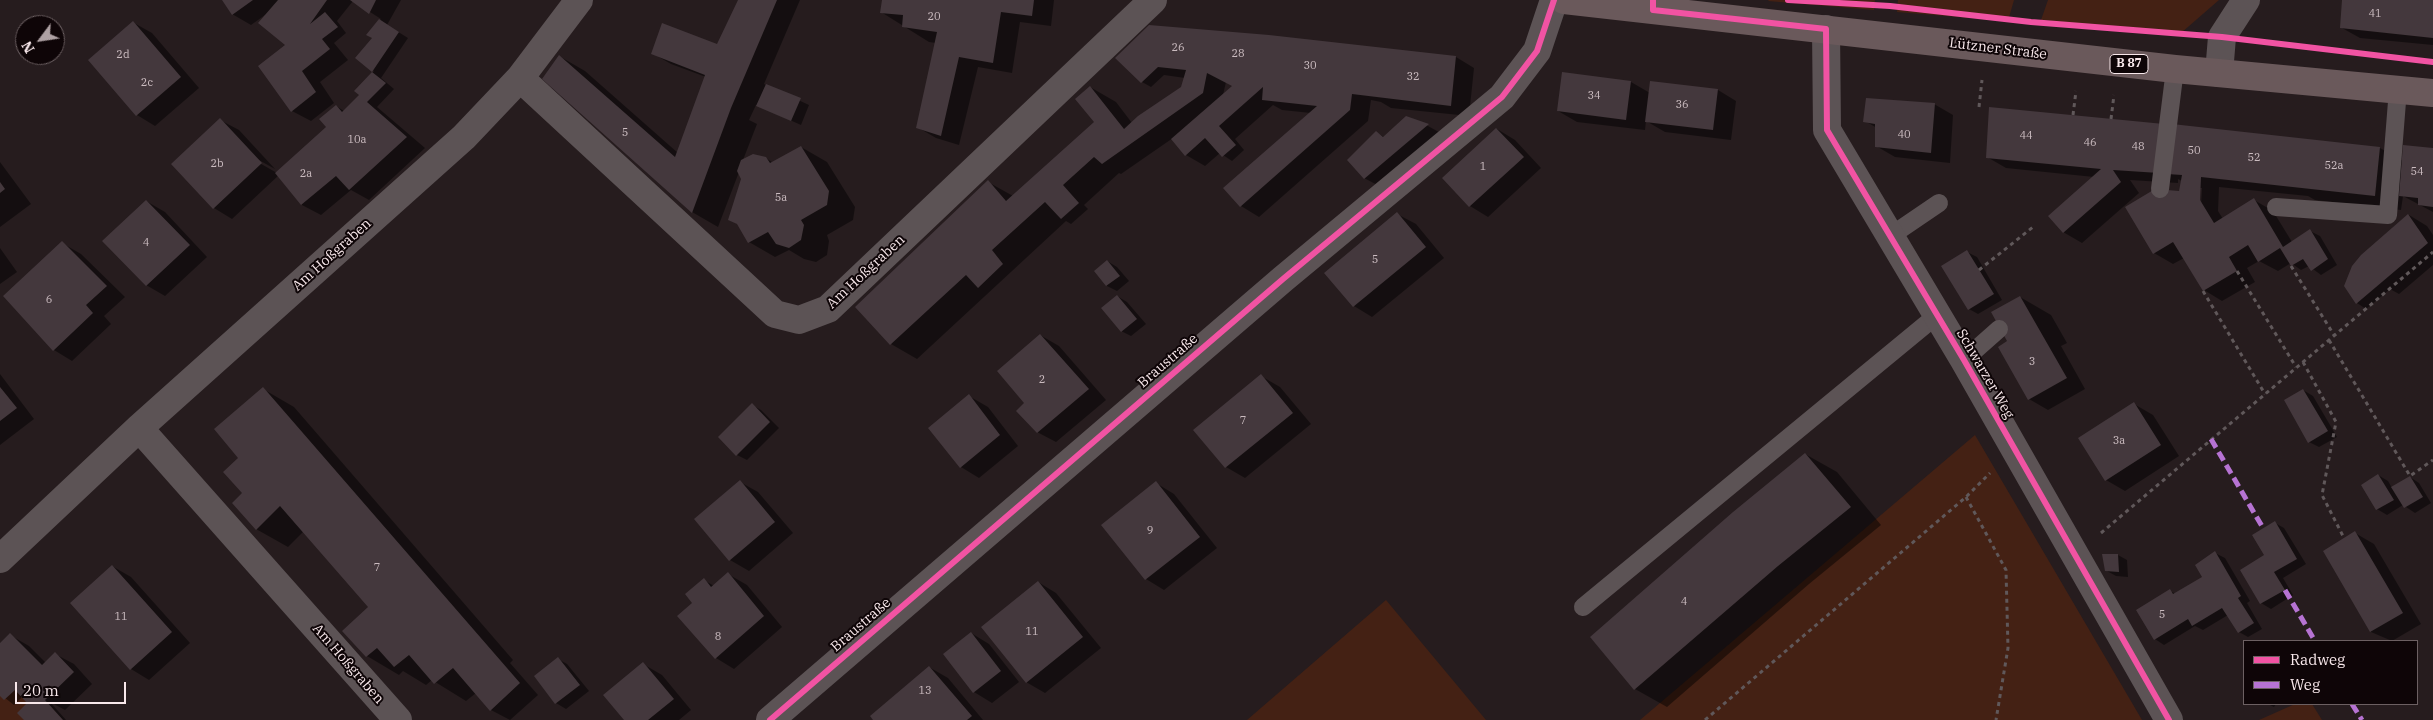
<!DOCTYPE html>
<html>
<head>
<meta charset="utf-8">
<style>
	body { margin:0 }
	#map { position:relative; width:2433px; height:720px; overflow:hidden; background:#261c1e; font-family:"IBM Plex Serif",serif }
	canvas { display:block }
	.legend { position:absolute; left:2243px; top:640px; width:175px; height:65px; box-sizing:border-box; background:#0e0507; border:1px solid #6c6062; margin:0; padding:6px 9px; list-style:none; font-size:15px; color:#f8e8eb }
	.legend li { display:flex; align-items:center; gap:10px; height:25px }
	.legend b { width:25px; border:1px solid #6c6062 }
	.north { position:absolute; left:15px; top:15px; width:50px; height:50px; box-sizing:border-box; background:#0e0507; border:1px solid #6c6062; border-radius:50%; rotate:239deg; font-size:14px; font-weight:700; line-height:20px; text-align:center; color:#f8e8eb }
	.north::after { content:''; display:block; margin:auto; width:18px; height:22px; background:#aea1a3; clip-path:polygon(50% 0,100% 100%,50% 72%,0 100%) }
	.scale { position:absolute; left:15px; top:682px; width:111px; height:22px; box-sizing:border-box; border:2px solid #f8e8eb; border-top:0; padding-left:6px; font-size:15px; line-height:18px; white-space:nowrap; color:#f8e8eb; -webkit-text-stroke:4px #0e0507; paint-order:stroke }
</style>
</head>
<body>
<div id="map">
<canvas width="2433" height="720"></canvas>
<ul class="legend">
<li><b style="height:6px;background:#f153a3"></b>Radweg</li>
<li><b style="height:6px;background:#b673d3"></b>Weg</li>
</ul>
<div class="north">N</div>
<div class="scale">20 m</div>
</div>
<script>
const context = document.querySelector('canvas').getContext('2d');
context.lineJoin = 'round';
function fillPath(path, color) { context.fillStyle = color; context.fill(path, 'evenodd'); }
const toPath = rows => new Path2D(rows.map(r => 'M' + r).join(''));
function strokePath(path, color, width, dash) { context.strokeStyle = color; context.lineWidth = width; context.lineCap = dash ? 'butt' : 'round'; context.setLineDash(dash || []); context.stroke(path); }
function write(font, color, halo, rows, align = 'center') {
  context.font = font + ' "IBM Plex Serif",serif'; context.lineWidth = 4; context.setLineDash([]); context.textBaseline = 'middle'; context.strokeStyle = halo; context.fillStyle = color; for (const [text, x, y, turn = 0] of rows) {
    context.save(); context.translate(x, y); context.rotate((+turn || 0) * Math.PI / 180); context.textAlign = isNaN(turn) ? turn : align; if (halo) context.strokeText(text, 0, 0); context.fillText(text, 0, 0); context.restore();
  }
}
const green = toPath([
	[1769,0,1875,0,1874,10,1768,1],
	[1898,0,2014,0,2008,21,1897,12],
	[2048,0,2219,0,2181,33,2041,20],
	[1975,435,2142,720,1640,720],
	[1386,600,1486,720,1247,720],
	[0,651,26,680,63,720,0,720],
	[2295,704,2312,704,2322,720,2259,720]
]);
const shadow = toPath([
	[223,0,401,0,387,25,408,38,381,78,394,89,377,107,425,148,369,200,351,190,321,215,302,205,279,175,232,219,214,208,220,120,239,130,275,169,257,159,256,161,277,173,327,127,336,106,344,111,361,95,356,91,374,71,357,58,373,38,368,34,381,19,353,1,337,21,346,33,334,43,348,60,320,82,334,103,311,121,292,111,286,45,265,15,251,25,232,14],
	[739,0,800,0,764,84,809,105,801,125,756,105,749,120,757,124,743,160,766,158,773,163,801,147,827,162,855,207,853,220,827,235,829,241,827,255,816,262,804,259,789,250,775,257,749,242,740,225,729,220,743,179,739,172,718,227,692,212,559,56,585,71,678,153,706,77,671,64,652,53,717,46],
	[883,0,1054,0,1051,26,1020,22,1012,73,978,67,959,145,936,138,917,127,936,43,929,42,881,12],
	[2343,0,2433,0,2433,45,2360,38,2342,28],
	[134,23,152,33,199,88,155,126,137,115],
	[1456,57,1474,68,1469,116,1391,108,1381,102,1371,100,1368,121,1259,217,1241,206,1311,113,1282,110,1273,105,1235,139,1244,150,1232,161,1220,153,1205,166,1186,155,1173,138,1121,174,1119,173,1084,205,1088,209,1071,224,1066,221,917,359,891,344,988,182,1013,196,1096,123,1090,87,1116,102,1132,123,1182,88,1185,78,1164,75,1151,87,1142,82,1117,58],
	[1226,82,1233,86,1223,95],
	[1563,73,1631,82,1650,93,1718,90,1736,101,1731,140,1665,132,1646,121,1645,130,1577,122,1558,111],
	[1934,104,1953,115,1950,163,1895,157,1876,146,1877,128,1865,121],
	[1406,118,1428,126,1446,136,1383,188,1364,178,1376,132,1384,137],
	[2173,126,2380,148,2403,161,2433,149,2433,212,2403,196,2401,210,2315,200,2308,196,2219,187,2218,211,2223,219,2254,200,2273,211,2292,242,2310,231,2320,236,2337,265,2321,275,2309,266,2301,270,2291,263,2278,271,2259,261,2247,268,2255,282,2222,301,2204,290,2184,258,2173,264,2154,253,2127,208,2180,192,2182,181,2178,179,2178,183,2130,180,2139,193,2082,243,2063,232,2094,177,2006,168,1987,157],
	[2200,188,2202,188,2201,206,2198,206],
	[1497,129,1515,140,1541,168,1488,217,1470,206],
	[0,162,31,204,0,227],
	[146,201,165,212,207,257,165,296,146,285],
	[1397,214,1416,224,1444,258,1372,317,1354,306],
	[2409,215,2427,226,2433,235,2433,265,2399,294,2390,289,2366,309,2357,303],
	[62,243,81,254,125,297,104,316,111,324,72,361,54,350],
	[0,248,17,272,0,284],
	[1967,252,1977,257,2002,300,1978,314,1969,309],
	[1107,261,1117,267,1129,281,1117,291,1107,286,1095,271],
	[1117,296,1127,302,1146,324,1131,336,1121,331],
	[2020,297,2051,315,2067,343,2061,346,2085,389,2048,410,2029,399],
	[1040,335,1059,346,1106,400,1056,442,1037,432,1026,403],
	[0,374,34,419,0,445],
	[1261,376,1280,387,1311,424,1245,478,1226,467,1195,430],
	[263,389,294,407,513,660,510,663,538,695,510,720,491,710,476,693,466,701,432,680,426,685,403,671,399,675,367,656,343,631,370,608,304,531,288,547,256,529,244,493,240,458],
	[2303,390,2313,396,2337,437,2319,447,2309,442],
	[969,396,988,407,1018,446,979,478,961,467],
	[2134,404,2153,415,2179,456,2125,491,2106,480],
	[752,405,761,410,779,428,747,460,737,455],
	[1805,454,1837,472,1881,525,1809,584,1667,707,1635,689,1591,638],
	[2378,475,2388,481,2392,488,2410,477,2419,483,2431,503,2415,513,2403,505,2387,515,2377,509],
	[740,482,758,492,793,533,749,571,730,560,696,520],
	[1156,483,1174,494,1217,548,1164,590,1146,579],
	[2275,523,2284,528,2306,564,2283,578,2293,595,2271,609,2261,603,2242,571,2266,556],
	[2355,533,2374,544,2421,624,2392,641,2371,632,2324,551],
	[2215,553,2225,558,2250,601,2247,603,2262,629,2248,637,2239,632,2228,615,2203,630,2195,626,2164,645,2155,639,2170,591,2176,594,2204,577],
	[2118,555,2127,560,2128,577,2116,576,2107,571],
	[112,566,131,577,190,643,149,680,131,669],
	[728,574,747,585,782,627,734,669,716,658,693,603,704,580,714,586],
	[1038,582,1056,593,1101,648,1045,693,1026,682],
	[971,633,989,644,1019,682,992,703,974,692],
	[10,635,29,646,46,663,55,654,74,664,92,684,65,710,50,702,66,720,26,720,29,703,23,696,14,705,0,694,0,645],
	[558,659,567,664,589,691,566,709,556,703,535,676],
	[643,664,662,675,691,710,679,720,625,720],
	[929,667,948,678,983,720,875,720],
	[2268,704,2276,704,2274,707]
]);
const building = toPath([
	[222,0,253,0,232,15],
	[278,0,327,0,310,24,325,12,338,27,322,39,330,49,302,71,316,92,291,112,258,66,285,45,258,23],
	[350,0,376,0,369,14],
	[738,0,777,0,731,108,692,213,542,79,559,55,675,157,705,75,651,54,662,23,717,44],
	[882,0,1034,0,1032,16,1001,12,993,63,959,57,941,136,916,128,937,32,902,27,903,15,880,13],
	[2342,0,2433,0,2433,38,2340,28],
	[379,19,399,32,372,72,355,58,372,38,366,35],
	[133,21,181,77,136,116,88,60],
	[1149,25,1269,35,1456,56,1451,106,1352,94,1350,110,1240,207,1223,188,1317,106,1262,100,1263,87,1219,126,1236,145,1222,157,1205,138,1185,156,1171,139,1232,86,1207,73,1203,93,1102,164,1094,157,1063,185,1079,203,1061,219,1045,202,992,250,1003,264,978,288,966,275,890,345,855,307,988,180,1006,201,1094,122,1075,99,1090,86,1124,129,1138,116,1181,87,1186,70,1158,67,1141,83,1115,58],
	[372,72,386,83,367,102,407,137,349,190,336,176,301,205,275,173,326,127,319,119,336,105,342,112,359,95,354,91],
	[1562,72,1631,81,1626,120,1557,111],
	[1650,81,1718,89,1713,130,1645,122],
	[766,84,801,98,791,121,756,106],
	[1866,98,1935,103,1931,153,1875,147,1875,124,1863,122],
	[1989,107,2164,124,2159,173,2113,170,2121,182,2063,233,2048,216,2101,169,1986,158],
	[1406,116,1429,124,1364,179,1347,160,1376,131,1383,137],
	[220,118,262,163,213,209,171,164],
	[2172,124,2380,147,2375,196,2201,177,2200,200,2214,223,2254,198,2283,247,2310,229,2328,259,2311,271,2303,259,2291,266,2280,248,2258,262,2248,245,2229,257,2237,271,2203,291,2173,242,2153,254,2125,207,2155,189,2179,191,2182,175,2167,174],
	[1496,128,1524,157,1469,207,1442,178],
	[2403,145,2433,148,2433,207,2418,205,2418,198,2399,196],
	[801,146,829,191,827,205,801,220,804,225,801,240,789,248,776,244,768,232,748,243,737,224,728,220,741,179,737,171,741,160,753,154,766,157,770,163],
	[0,182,5,189,0,193],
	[146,200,190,245,146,286,102,241],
	[1397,212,1426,247,1353,307,1324,273],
	[2408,214,2428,243,2356,304,2344,286,2352,266,2361,255],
	[62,241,107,286,86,305,93,313,53,351,3,296],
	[1967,250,1994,294,1968,310,1941,266],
	[1107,260,1120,276,1106,286,1094,271],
	[1117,295,1137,319,1121,332,1101,308],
	[2020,296,2067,378,2028,400,1998,347,2007,341,1991,312],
	[1040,334,1089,389,1037,433,1016,411,1024,403,997,371],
	[1261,374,1293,413,1225,468,1193,430],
	[0,387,17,408,0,421],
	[263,387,520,683,490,711,453,668,434,684,409,655,394,667,377,648,366,657,342,631,368,607,280,506,256,530,232,503,242,493,223,472,238,458,214,429],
	[2303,389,2328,431,2308,443,2284,400],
	[969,394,1000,435,960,468,928,428],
	[2134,402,2161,445,2105,481,2078,438],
	[752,403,770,422,736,456,718,437],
	[1805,453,1851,507,1778,566,1634,690,1590,637,1733,512],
	[2378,474,2394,500,2376,510,2361,485],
	[2410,476,2423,497,2404,508,2391,487],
	[740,480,775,522,729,561,694,519],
	[1156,481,1200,537,1145,580,1101,525],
	[2275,521,2297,559,2274,572,2285,590,2260,604,2240,570,2264,555,2252,535],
	[2355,531,2403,613,2370,632,2323,551],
	[2215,551,2241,596,2238,598,2254,623,2238,633,2222,608,2192,626,2188,619,2154,640,2136,610,2170,589,2173,594,2202,577,2195,565],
	[2102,554,2118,554,2119,572,2105,571],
	[112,565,172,632,130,670,70,603],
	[728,572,764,616,715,659,677,616,692,603,685,594,704,578,711,587],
	[1038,581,1083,637,1026,683,981,627],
	[971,632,1001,671,973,693,943,654],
	[10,633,42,665,55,652,74,672,45,700,63,720,24,720,17,713,27,703,15,690,4,700,0,696,0,643],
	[558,657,580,685,555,704,534,676],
	[643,662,674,699,648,720,624,720,603,695],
	[929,666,972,716,967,720,873,720,870,716]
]);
const path = toPath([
	[1979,107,1982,80],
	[2073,115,2076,91],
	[2111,119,2114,95],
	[2291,266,2334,335],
	[1979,270,2033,227],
	[2237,271,2296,367],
	[2203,291,2265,394],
	[2329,340,2410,476,2433,460],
	[2303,362,2336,422,2322,495,2344,538],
	[1966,497,2006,570,2008,648,1996,720],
	[2101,533,2433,252],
	[1705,720,1966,497,1990,473]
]);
const service = toPath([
	[2160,189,2175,69],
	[2276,207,2388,215,2398,89],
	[1889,237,1939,203],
	[1964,360,1999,329],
	[1583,607,1936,316]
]);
const minor = toPath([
	[1826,29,1827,130,1964,360,2169,720],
	[2219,73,2222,37,2246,0],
	[520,78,775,314,799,320,828,309,1153,0],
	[139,428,398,720],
	[0,559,139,428,464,137,520,78,579,0],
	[770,720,1283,279,1502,97,1537,51,1554,0]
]);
const primary = toPath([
	[1564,0,2175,69,2433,93]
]);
const quiet = toPath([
	[2211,439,2263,528],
	[2285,590,2315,641],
	[2352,704,2362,720]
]);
const cycleway = toPath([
	[1653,0,1653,10,1826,29,1827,130,1964,360,2169,720],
	[1788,0,1890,6,2031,22,2222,37,2433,62],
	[770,720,1283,279,1502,97,1537,51,1554,0]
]);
const numberNames = [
	["41",2375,14],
	["20",934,17],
	["26",1178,48],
	["28",1238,54],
	["2d",123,55],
	["30",1310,66],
	["32",1413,77],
	["2c",147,83],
	["34",1594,96],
	["36",1682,105],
	["5",625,133],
	["40",1904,135],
	["44",2026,136],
	["10a",357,140],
	["46",2090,143],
	["48",2138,147],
	["50",2194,151],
	["52",2254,158],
	["2b",217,164],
	["52a",2334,166],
	["1",1483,167],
	["54",2417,172],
	["2a",306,174],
	["5a",781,198],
	["4",146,243],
	["5",1375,260],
	["6",49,300],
	["3",2032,362],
	["2",1042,380],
	["7",1243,421],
	["3a",2119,441],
	["9",1150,531],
	["7",377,568],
	["4",1684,602],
	["5",2162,615],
	["11",121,617],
	["11",1032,632],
	["8",718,637],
	["13",925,691]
];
const shields = [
	[2129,64,38]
];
const shieldNames = [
	["B 87",2129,64]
];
const streetNames = [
	["Lützner Straße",1998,49,7],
	["Am Hoßgraben",332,255,-42],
	["Am Hoßgraben",866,272,-43],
	["Braustraße",1168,361,-41],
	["Schwarzer Weg",1985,374,60],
	["Braustraße",861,625,-41],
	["Am Hoßgraben",348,664,49]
];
fillPath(green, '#442114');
fillPath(shadow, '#0007');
fillPath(building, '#44383d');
strokePath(path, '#60585a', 3, [4, 4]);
strokePath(service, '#5c5355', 18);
strokePath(minor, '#5c5355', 28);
strokePath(primary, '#6a595b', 28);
strokePath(quiet, '#b673d3', 5, [10, 5]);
strokePath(cycleway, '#f153a3', 6);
write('11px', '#cbbcc0', null, numberNames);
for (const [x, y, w] of shields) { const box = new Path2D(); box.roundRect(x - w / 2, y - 9.5, w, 19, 4); context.fillStyle = '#0e0507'; context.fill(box); strokePath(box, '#f8e8eb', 1); }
write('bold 12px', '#f8e8eb', null, shieldNames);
write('14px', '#f8e8eb', '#0e0507', streetNames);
</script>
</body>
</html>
